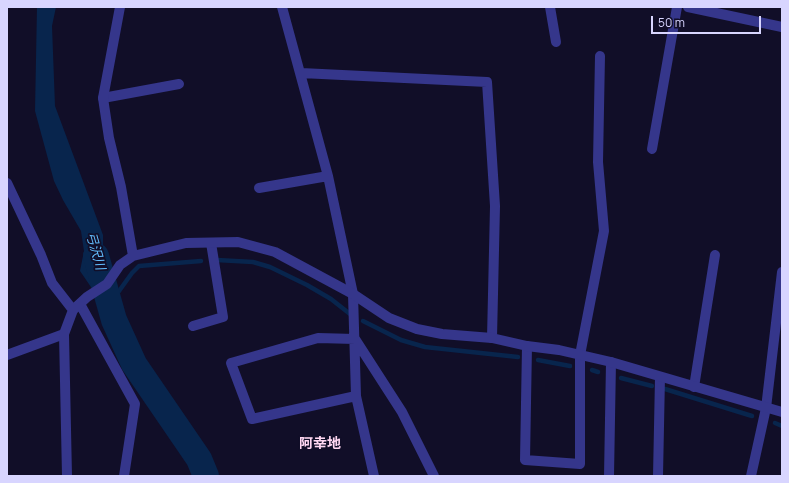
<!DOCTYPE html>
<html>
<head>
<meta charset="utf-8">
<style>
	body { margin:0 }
	#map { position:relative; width:789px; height:483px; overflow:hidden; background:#110e28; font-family:Manrope,sans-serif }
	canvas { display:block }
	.frame { position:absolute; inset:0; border:8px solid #d8d5ff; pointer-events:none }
	.scale { position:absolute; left:651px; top:16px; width:110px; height:18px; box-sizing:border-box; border:2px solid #d8d5ff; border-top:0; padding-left:5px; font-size:12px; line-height:14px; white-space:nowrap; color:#d8d5ff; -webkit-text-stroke:3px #110e28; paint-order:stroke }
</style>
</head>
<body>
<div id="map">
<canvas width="789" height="483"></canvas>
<div class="frame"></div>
<div class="scale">50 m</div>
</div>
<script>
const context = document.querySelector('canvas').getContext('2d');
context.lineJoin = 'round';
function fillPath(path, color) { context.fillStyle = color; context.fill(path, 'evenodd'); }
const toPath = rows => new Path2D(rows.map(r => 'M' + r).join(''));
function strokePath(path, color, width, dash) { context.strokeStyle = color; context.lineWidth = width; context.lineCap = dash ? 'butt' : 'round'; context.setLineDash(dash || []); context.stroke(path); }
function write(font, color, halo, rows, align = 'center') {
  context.font = font + ' Manrope,"Noto Sans JP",sans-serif'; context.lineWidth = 3.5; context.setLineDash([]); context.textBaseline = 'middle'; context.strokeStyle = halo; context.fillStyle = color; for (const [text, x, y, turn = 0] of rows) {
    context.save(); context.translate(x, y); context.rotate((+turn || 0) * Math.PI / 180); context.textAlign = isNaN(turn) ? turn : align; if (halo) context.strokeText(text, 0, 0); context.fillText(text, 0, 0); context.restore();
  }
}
const water = toPath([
	[37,7,56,7,52,26,55,106,103,235,103,281,93,290,80,271,84,251,81,231,63,200,54,181,35,111]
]);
const stream = toPath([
	[217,260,253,262,270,267,307,285,331,299,350,314],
	[109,301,114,298,132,273,139,266,201,261],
	[363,321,401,340,425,347,518,357],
	[538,360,570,366],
	[592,370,598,372],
	[621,378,652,386],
	[665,389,752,416],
	[775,423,782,426]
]);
const river = toPath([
	[96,256,114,320,134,364,199,459,206,476]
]);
const minor = toPath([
	[282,7,328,176,353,294,356,396,374,476],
	[550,7,556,42],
	[688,7,782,27],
	[301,73,487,82,495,206,492,338],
	[103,98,179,84],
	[652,149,677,7],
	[259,188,328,176],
	[80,304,135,404,124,476],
	[193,326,223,317,211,243],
	[527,346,525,460,580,464,580,355,604,231,598,162,600,56],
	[7,355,64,334],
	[694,387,715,255],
	[356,396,252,419,231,363,318,338,355,339,402,412,434,476],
	[609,476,611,362],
	[658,476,660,377],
	[751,476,766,408,782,272]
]);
const tertiary = toPath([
	[120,7,103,98,109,138,121,187,133,256],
	[7,183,41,255,52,283,73,310],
	[67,476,64,334,73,310,87,297,107,284,120,265,133,256,186,243,238,242,275,252,353,294,389,318,417,329,442,334,492,338,527,346,559,350,611,362,782,412]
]);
const waterNames = [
	["弓沢川",95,251,74]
];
const quarterNames = [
	["阿幸地",320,444]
];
fillPath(water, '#08254d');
strokePath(stream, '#08254d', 4.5);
strokePath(river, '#08254d', 26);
strokePath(minor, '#35368b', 10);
strokePath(tertiary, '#35368b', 10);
write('italic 13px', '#63beff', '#110e28', waterNames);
write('bold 14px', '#ffd7f2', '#110e28', quarterNames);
</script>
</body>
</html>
